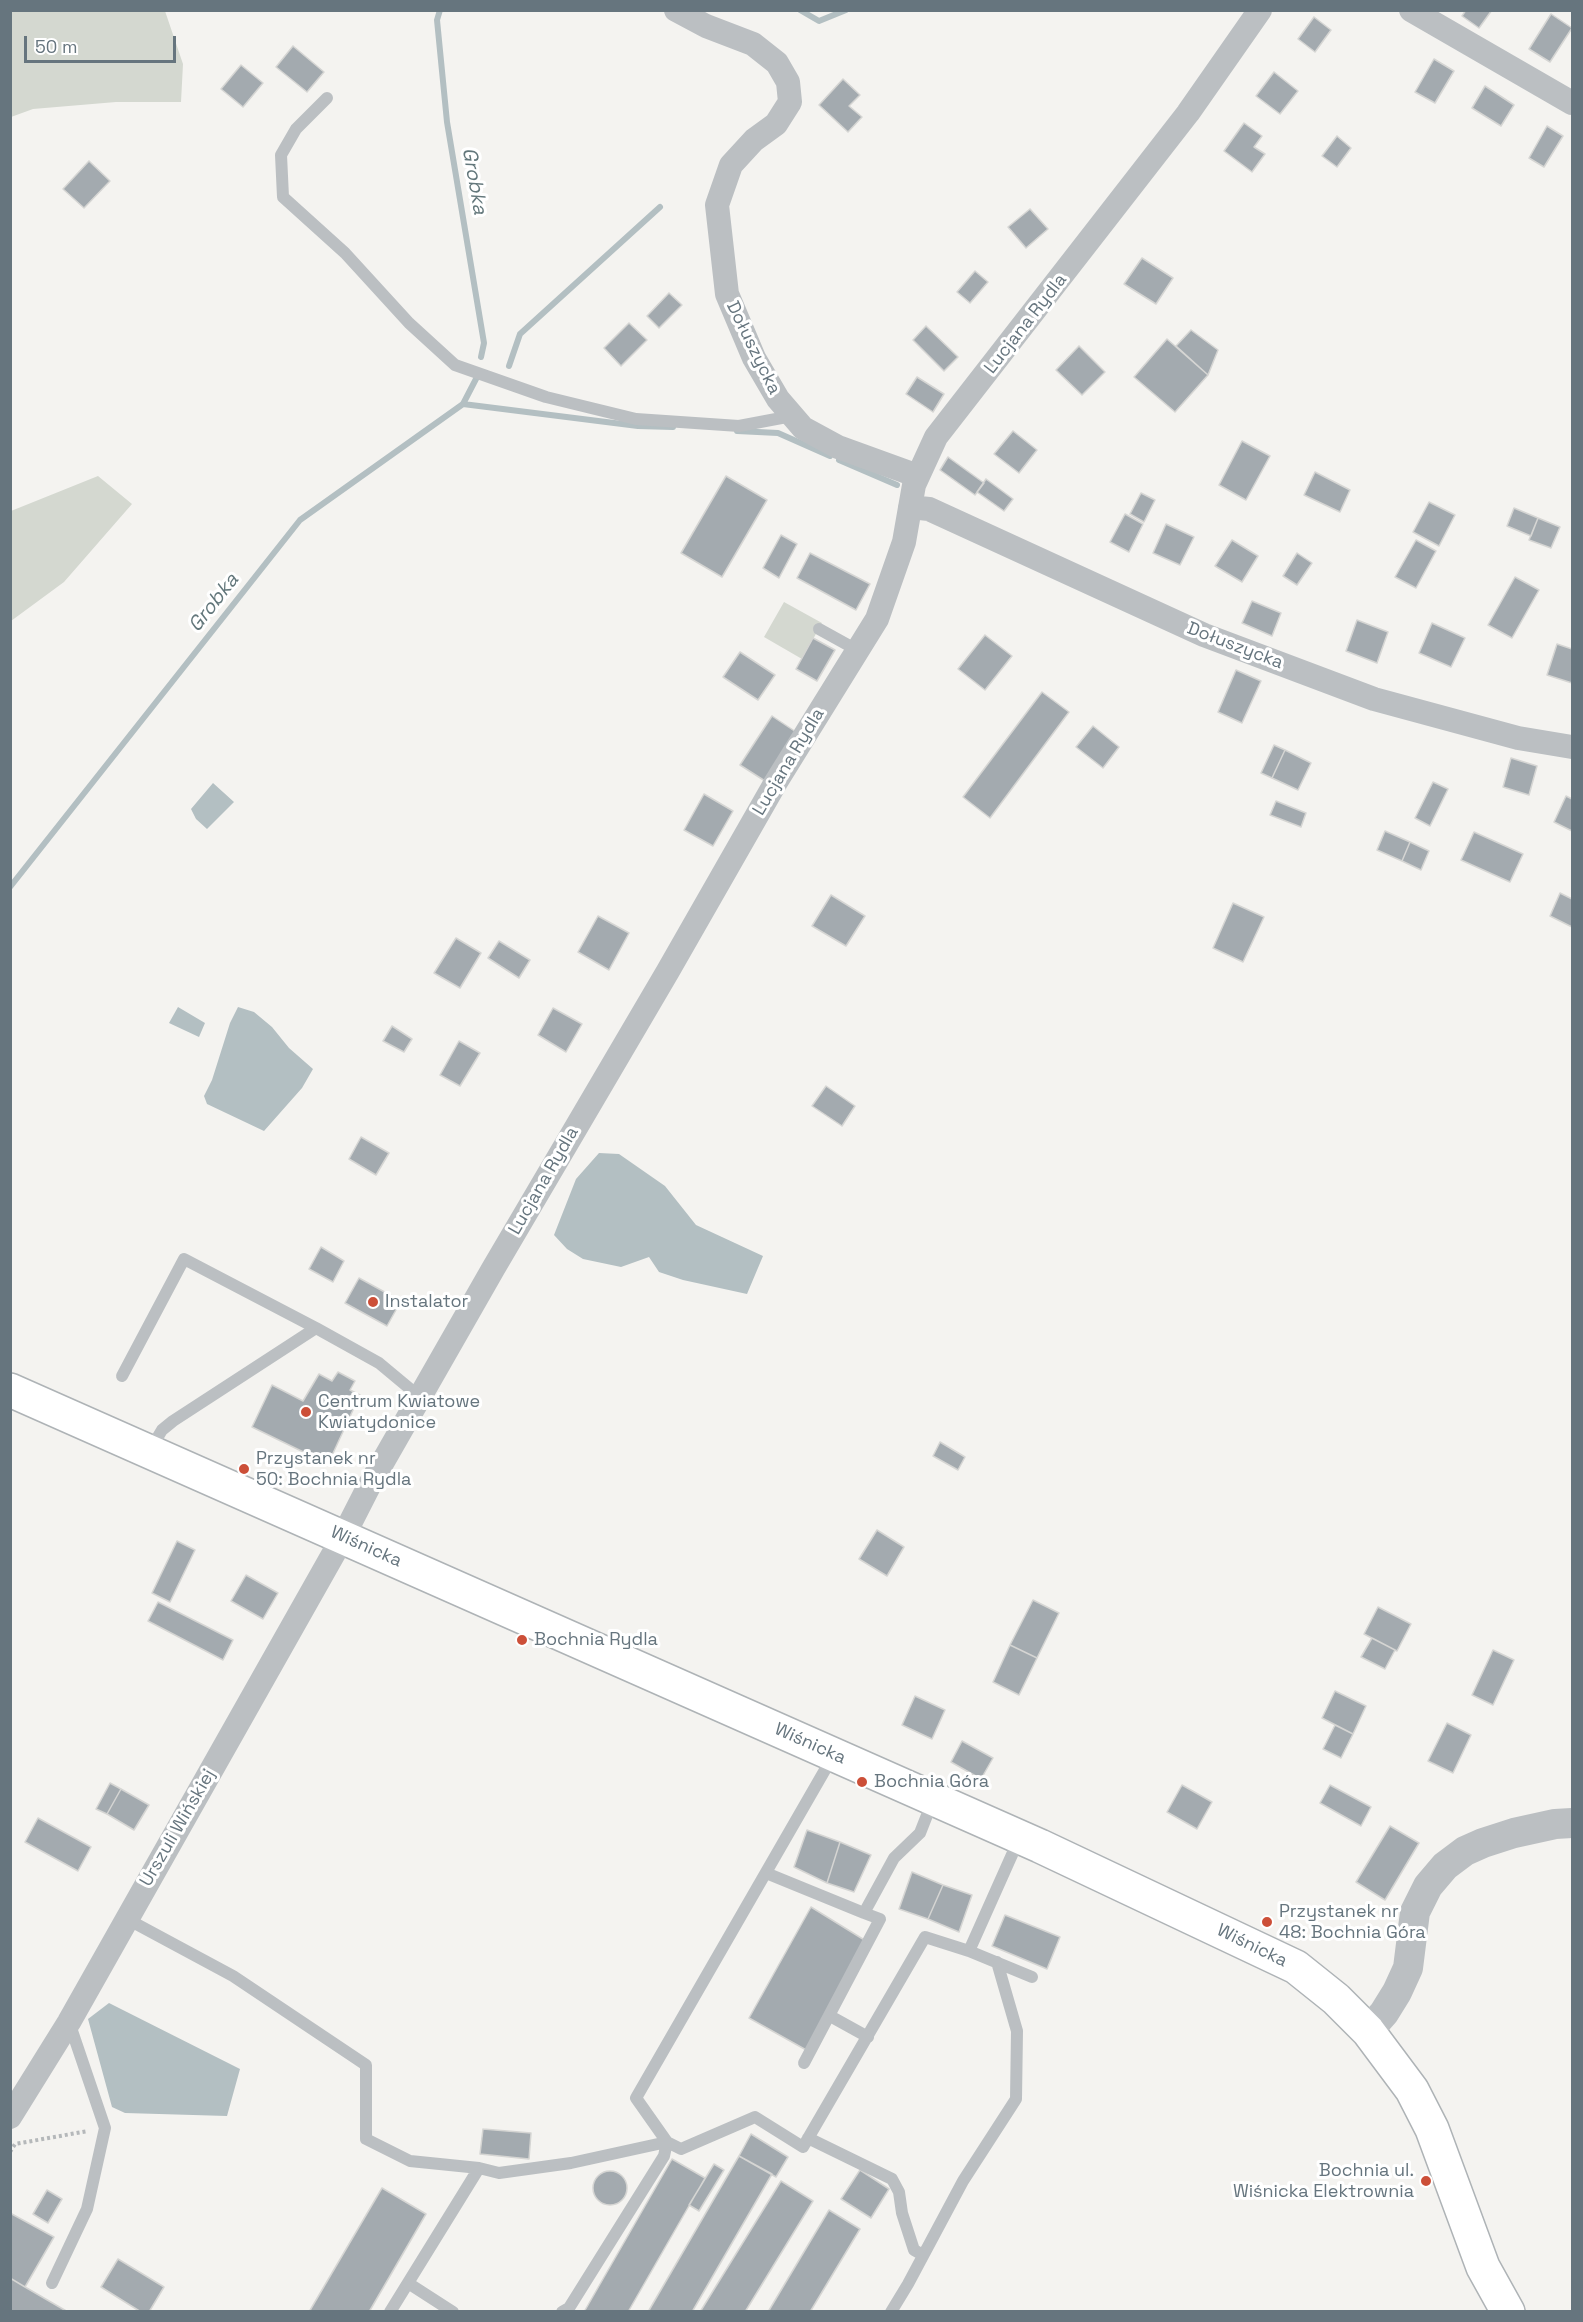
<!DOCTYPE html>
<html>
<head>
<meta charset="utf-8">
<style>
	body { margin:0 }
	#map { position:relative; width:1583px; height:2322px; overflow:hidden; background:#f4f3f0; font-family:"Space Grotesk",sans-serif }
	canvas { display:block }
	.frame { position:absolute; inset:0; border:12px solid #66757e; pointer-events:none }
	.scale { position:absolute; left:24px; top:36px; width:152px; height:27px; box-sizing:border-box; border:3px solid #66757e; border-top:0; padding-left:8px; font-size:18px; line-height:21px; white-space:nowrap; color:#66757e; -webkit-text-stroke:4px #fff; paint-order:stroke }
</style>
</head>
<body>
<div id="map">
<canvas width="1583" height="2322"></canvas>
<div class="frame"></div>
<div class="scale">50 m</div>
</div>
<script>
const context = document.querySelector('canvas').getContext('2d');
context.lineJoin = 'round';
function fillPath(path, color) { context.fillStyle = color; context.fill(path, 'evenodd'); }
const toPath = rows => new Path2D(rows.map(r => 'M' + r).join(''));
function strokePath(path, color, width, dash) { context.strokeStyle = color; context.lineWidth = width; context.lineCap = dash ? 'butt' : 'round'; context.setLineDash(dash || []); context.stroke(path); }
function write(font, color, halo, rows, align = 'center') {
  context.font = font + ' "Space Grotesk",sans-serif'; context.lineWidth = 6; context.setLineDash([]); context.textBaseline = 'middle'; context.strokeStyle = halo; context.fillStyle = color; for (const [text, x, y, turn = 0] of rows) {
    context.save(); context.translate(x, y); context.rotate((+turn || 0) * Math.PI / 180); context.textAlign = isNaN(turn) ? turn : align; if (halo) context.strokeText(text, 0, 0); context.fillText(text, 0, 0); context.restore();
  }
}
const green = toPath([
	[11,10,165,11,183,64,181,102,116,102,33,109,11,117],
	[98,476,132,504,64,582,11,621,11,511],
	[784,602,822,623,802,659,764,637]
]);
const water = toPath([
	[213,783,234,802,207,829,196,819,191,809],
	[178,1007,205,1023,199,1037,169,1023],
	[238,1007,254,1012,272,1027,289,1048,313,1069,302,1088,264,1131,207,1104,204,1096,212,1080,230,1023],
	[599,1153,619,1154,665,1186,696,1225,763,1256,747,1294,683,1280,659,1272,649,1257,621,1267,583,1259,567,1249,554,1235,576,1179],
	[109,2003,240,2069,227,2116,125,2113,112,2107,88,2019]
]);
const stream = toPath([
	[440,10,437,20,447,122,484,343,481,357],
	[800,10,819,21,846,10],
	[509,366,520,334,660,207],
	[463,404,638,426,673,427],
	[737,431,778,433,830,456],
	[839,460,897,485],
	[10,887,300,520,463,404,477,377]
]);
const building = toPath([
	[1466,10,1492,10,1479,28,1462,16,1466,10],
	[1551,14,1572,28,1550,62,1529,49,1551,14],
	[1314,17,1331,30,1315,52,1298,39,1314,17],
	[293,46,324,72,307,92,276,67,293,46],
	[1434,59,1454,71,1435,103,1415,92,1434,59],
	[241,65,263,83,243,107,221,89,241,65],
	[1274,72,1298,91,1280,114,1256,96,1274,72],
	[843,79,860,95,849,106,862,117,848,132,819,105,843,79],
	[1485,86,1514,105,1501,126,1472,108,1485,86],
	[1244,123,1262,136,1254,147,1265,154,1252,172,1224,151,1244,123],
	[1547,126,1563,136,1544,167,1529,158,1547,126],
	[1337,136,1351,148,1337,167,1322,156,1337,136],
	[89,161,110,181,84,208,63,189,89,161],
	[1030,209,1048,229,1026,248,1008,227,1030,209],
	[1142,258,1173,278,1156,304,1124,284,1142,258],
	[975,271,988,282,970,303,957,292,975,271],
	[669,293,682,305,659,328,647,316,669,293],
	[629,323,647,340,621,366,604,348,629,323],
	[926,326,958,357,944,371,913,340,926,326],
	[1191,330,1218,350,1208,375,1176,346,1191,330],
	[1167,339,1208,375,1175,412,1134,377,1167,339],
	[1079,346,1105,372,1082,395,1056,370,1079,346],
	[917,377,944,394,933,412,906,394,917,377],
	[1013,431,1037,450,1019,473,994,454,1013,431],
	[1242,441,1270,456,1246,500,1219,485,1242,441],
	[948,457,984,483,975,495,940,470,948,457],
	[1315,472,1350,490,1340,512,1304,495,1315,472],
	[726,476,767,500,722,577,681,553,726,476],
	[986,479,1013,499,1004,511,977,492,986,479],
	[1141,493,1155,500,1144,522,1130,514,1141,493],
	[1429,502,1455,515,1439,546,1413,532,1429,502],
	[1514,508,1538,518,1531,536,1507,526,1514,508],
	[1125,514,1143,524,1129,552,1110,542,1125,514],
	[1538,518,1560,527,1551,548,1529,540,1538,518],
	[1166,524,1194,537,1180,565,1153,553,1166,524],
	[781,535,797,544,779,578,763,568,781,535],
	[1232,540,1258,556,1242,582,1215,566,1232,540],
	[1416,540,1436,551,1416,588,1395,577,1416,540],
	[810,553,870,584,856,610,797,578,810,553],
	[1297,553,1312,563,1297,585,1283,576,1297,553],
	[1515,577,1539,590,1512,638,1488,625,1515,577],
	[1252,601,1281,613,1272,636,1242,623,1252,601],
	[1357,620,1388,632,1377,663,1346,651,1357,620],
	[1432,623,1465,638,1451,667,1419,653,1432,623],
	[985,635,1012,656,985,690,958,669,985,635],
	[813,638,835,650,817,681,796,669,813,638],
	[1557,644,1572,649,1572,683,1547,675,1557,644],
	[740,652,775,675,758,700,723,677,740,652],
	[1236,670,1261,681,1242,723,1218,712,1236,670],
	[1042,692,1069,712,990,818,963,797,1042,692],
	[772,716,796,732,765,781,740,765,772,716],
	[1093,726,1119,747,1103,768,1076,747,1093,726],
	[1274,745,1285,750,1272,778,1261,773,1274,745],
	[1285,750,1311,763,1298,790,1272,778,1285,750],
	[1511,758,1537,766,1529,795,1503,787,1511,758],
	[1433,782,1448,789,1430,826,1415,818,1433,782],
	[704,794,733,811,713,846,684,830,704,794],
	[1566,796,1572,799,1572,831,1554,822,1566,796],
	[1276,801,1306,813,1301,827,1270,815,1276,801],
	[1385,831,1410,842,1402,861,1377,850,1385,831],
	[1474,832,1523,854,1510,882,1461,860,1474,832],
	[1410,842,1429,851,1421,870,1402,861,1410,842],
	[1560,893,1572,899,1572,927,1550,916,1560,893],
	[831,895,865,916,846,946,812,926,831,895],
	[1233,903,1264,917,1243,962,1213,948,1233,903],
	[598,916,629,933,609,970,578,952,598,916],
	[456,938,481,953,460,988,434,973,456,938],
	[499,941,530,960,519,978,488,958,499,941],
	[553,1008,582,1024,566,1052,538,1035,553,1008],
	[392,1026,412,1039,404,1052,383,1041,392,1026],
	[459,1041,480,1053,460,1086,440,1075,459,1041],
	[826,1086,855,1106,842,1126,812,1106,826,1086],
	[361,1137,389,1153,376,1175,349,1159,361,1137],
	[321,1247,344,1261,333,1282,309,1269,321,1247],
	[359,1278,401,1301,387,1326,345,1303,359,1278],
	[338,1372,355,1381,350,1390,360,1395,328,1464,252,1427,272,1385,303,1401,319,1374,332,1381,338,1372],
	[940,1442,965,1457,958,1470,933,1456,940,1442],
	[877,1530,904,1547,887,1576,859,1559,877,1530],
	[177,1541,195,1550,170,1602,152,1593,177,1541],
	[246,1575,278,1593,263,1619,231,1601,246,1575],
	[1033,1600,1059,1613,1037,1658,1010,1645,1033,1600],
	[158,1602,233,1640,223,1660,148,1621,158,1602],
	[1378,1607,1411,1624,1397,1651,1364,1634,1378,1607],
	[1372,1638,1395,1650,1385,1669,1361,1657,1372,1638],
	[1010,1645,1037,1658,1019,1695,993,1682,1010,1645],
	[1493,1650,1514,1660,1493,1705,1472,1695,1493,1650],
	[1335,1691,1366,1706,1353,1734,1322,1718,1335,1691],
	[915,1696,945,1710,932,1739,902,1725,915,1696],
	[1447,1723,1471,1735,1453,1773,1428,1761,1447,1723],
	[1335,1725,1353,1734,1341,1758,1323,1749,1335,1725],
	[962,1741,993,1758,981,1779,951,1762,962,1741],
	[110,1783,121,1789,107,1814,96,1809,110,1783],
	[1182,1785,1212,1802,1197,1829,1167,1812,1182,1785],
	[1330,1785,1371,1807,1361,1826,1320,1803,1330,1785],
	[121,1789,149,1805,134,1830,107,1814,121,1789],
	[38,1818,91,1847,78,1871,25,1842,38,1818],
	[1390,1826,1419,1843,1385,1900,1356,1882,1390,1826],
	[807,1830,840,1842,827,1883,794,1867,807,1830],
	[840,1842,871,1855,854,1892,827,1883,840,1842],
	[912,1872,943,1885,928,1919,899,1909,912,1872],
	[943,1885,972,1895,959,1932,928,1919,943,1885],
	[811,1907,866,1941,808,2051,749,2018,811,1907],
	[1005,1915,1060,1937,1047,1969,992,1946,1005,1915],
	[483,2129,531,2133,529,2159,480,2154,483,2129],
	[751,2134,788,2157,776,2177,739,2156,751,2134],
	[739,2156,772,2174,692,2312,648,2312,739,2156],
	[672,2159,705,2178,628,2312,584,2312,672,2159],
	[714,2164,724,2170,699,2211,689,2205,714,2164],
	[860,2170,889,2189,871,2218,841,2199,860,2170],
	'593 2188a17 17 0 1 1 34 0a17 17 0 1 1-34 0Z',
	[781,2181,813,2201,745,2312,700,2312,781,2181],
	[382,2188,426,2214,369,2312,309,2312,382,2188],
	[47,2190,62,2199,48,2223,33,2214,47,2190],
	[829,2210,860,2229,810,2312,768,2312,829,2210],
	[10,2213,54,2237,25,2287,10,2278,10,2213],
	[118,2259,164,2287,149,2312,141,2312,101,2287,118,2259],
	[10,2278,25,2287,68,2312,10,2312,10,2278]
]);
const path = toPath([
	[10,2152,15,2144,88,2131]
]);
const service = toPath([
	[327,98,296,129,281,155,283,197,345,253,409,323,455,365,546,397,636,419,739,426,792,416],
	[819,629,857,650],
	[122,1376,184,1259,316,1328],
	[150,1450,162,1430,173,1421,316,1328,379,1363,421,1398],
	[766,1873,864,1913,894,1858,920,1833,933,1800],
	[127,1919,233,1976,366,2065,366,2139,410,2161,479,2168,499,2173,571,2163,667,2142,681,2149,755,2117,803,2147,925,1937,969,1951,1019,1839],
	[969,1951,1032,1977],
	[830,2016,868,2037],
	[804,2063,880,1919,864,1913],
	[808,2138,892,2179,899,2192,902,2213,914,2250,923,2255],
	[52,2283,87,2209,105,2128,69,2022],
	[408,2283,453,2312],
	[390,2312,479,2168],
	[562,2312,569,2308,664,2156,667,2142,636,2098,833,1756],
	[891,2312,908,2284,963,2181,1016,2099,1017,2031,997,1962]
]);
const minor = toPath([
	[676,10,706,26,753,44,777,63,788,82,790,102,776,124,754,140,731,165,717,205,727,294,754,358,778,399,803,428,838,447,918,476],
	[1411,10,1572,103],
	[910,507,929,509,1204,635,1374,699,1518,738,1572,747],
	[10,2117,69,2022,343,1537,369,1486,493,1269,668,971,776,782,877,619,904,542,914,485,936,437,1188,113,1260,10]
]);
const tertiary = toPath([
	[1368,2031,1384,2013,1397,1992,1408,1968,1415,1912,1428,1886,1445,1866,1465,1851,1483,1843,1514,1833,1555,1824,1572,1823]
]);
const secondary = toPath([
	[10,1390,1040,1846,1296,1967,1336,1999,1368,2031,1412,2090,1432,2129,1483,2267,1508,2312]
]);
const markers = [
	[373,1302,6,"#cc4f38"],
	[306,1412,6,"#cc4f38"],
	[244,1469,6,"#cc4f38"],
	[522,1640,6,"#cc4f38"],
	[862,1782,6,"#cc4f38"],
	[1267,1922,6,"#cc4f38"],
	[1426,2181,6,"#cc4f38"]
];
const streetNames = [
	["Lucjana Rydla",1026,324,-52],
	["Dołuszycka",753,348,64],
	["Dołuszycka",1235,646,21],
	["Lucjana Rydla",789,762,-59],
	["Lucjana Rydla",544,1181,-60],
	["Wiśnicka",366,1547,24],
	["Wiśnicka",810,1744,24],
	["Urszuli Wińskiej",178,1828,-60],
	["Wiśnicka",1252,1946,26]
];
const poiNames = [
	["Instalator",385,1302],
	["Centrum Kwiatowe",318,1402],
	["Kwiatydonice",318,1423],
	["Przystanek nr",256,1459],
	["50: Bochnia Rydla",256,1480],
	["Bochnia Rydla",534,1640],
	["Bochnia Góra",874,1782],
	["Przystanek nr",1279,1912],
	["48: Bochnia Góra",1279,1933],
	["Bochnia ul.",1414,2171,"right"],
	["Wiśnicka Elektrownia",1414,2192,"right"]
];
const waterNames = [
	["Grobka",474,181,80],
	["Grobka",214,603,-52]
];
fillPath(green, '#d4d8d0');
fillPath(water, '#b3bfc2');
strokePath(stream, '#b3bfc2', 6);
fillPath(building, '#a3aaaf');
strokePath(building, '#d5d5d3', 1.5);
strokePath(secondary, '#aeb3b6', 36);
strokePath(path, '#b5b8ba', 4, [3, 3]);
strokePath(service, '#bbbfc2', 12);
strokePath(minor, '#bbbfc2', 24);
strokePath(tertiary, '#bbbfc2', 30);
strokePath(secondary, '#fff', 33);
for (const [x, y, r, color] of markers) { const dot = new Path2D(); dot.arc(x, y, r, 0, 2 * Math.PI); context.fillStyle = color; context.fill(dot); strokePath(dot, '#fff', 2); }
write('18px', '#66757e', '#fff', streetNames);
write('18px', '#66757e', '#fff', poiNames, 'left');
write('italic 20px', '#63777b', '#fff', waterNames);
</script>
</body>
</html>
